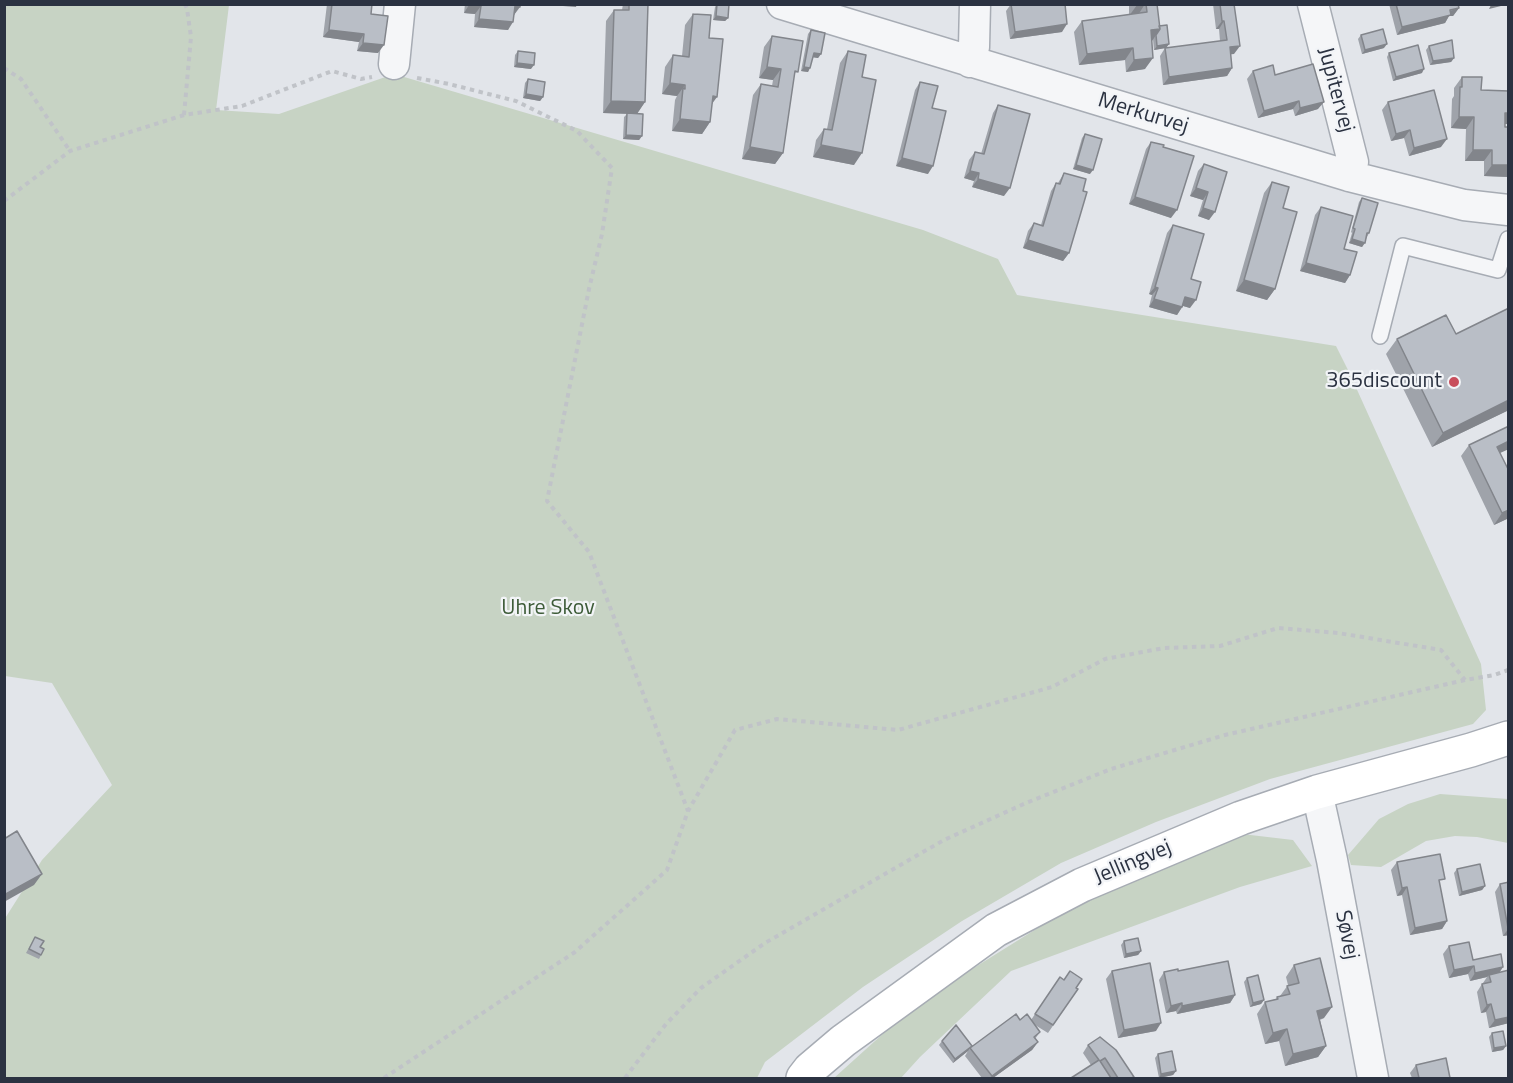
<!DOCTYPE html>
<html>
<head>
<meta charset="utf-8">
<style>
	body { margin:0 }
	#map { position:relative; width:1513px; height:1083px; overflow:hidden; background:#e2e5ea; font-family:"Titillium Web",sans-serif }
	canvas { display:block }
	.frame { position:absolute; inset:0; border:6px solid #2b3241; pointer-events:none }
</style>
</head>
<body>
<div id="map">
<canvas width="1513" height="1083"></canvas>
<div class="frame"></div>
</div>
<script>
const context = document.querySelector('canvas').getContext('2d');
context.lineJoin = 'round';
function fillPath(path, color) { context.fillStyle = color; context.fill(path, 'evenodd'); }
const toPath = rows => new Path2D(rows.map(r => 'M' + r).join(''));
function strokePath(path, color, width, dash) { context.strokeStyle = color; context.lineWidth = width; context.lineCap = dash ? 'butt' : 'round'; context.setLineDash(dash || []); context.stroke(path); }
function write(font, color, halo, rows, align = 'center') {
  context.font = font + ' "Titillium Web",sans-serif'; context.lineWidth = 4.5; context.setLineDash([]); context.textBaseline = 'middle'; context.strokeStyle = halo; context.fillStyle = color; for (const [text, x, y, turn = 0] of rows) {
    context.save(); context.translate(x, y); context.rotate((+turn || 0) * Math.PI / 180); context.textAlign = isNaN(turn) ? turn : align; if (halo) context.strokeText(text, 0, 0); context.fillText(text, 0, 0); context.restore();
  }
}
const green = toPath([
	[5,5,229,5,216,110,279,114,394,74,923,230,998,259,1017,295,1336,346,1349,372,1481,664,1486,710,1473,724,1270,779,1156,822,1061,863,962,921,863,987,765,1062,757,1078,5,1078,4,920,42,860,112,785,52,683,5,676],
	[1440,794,1508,799,1508,843,1477,837,1455,836,1426,841,1381,867,1351,865,1348,855,1379,819,1408,804],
	[1242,834,1293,840,1312,866,1240,887,1011,971,920,1057,901,1078,834,1078,916,1004,1065,911]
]);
const path = toPath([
	[4,68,21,79,70,151],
	[417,78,449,84,516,101,577,131,612,168,602,234,589,289,547,501,589,552,688,811],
	[184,115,191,37,187,9,185,4],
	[4,201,70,151,184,115,242,106,332,71,361,79,372,77],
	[384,1078,575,952,667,870,688,811,735,730,777,719,898,730,1052,687,1105,659,1164,648,1220,646,1278,628,1338,633,1441,650,1465,680],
	[625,1078,666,1024,701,988,765,943,944,840,1026,803,1111,769,1225,735,1465,680,1494,675,1508,670]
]);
const lane = toPath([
	[1380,336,1403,246,1498,270,1508,239]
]);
const street = toPath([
	[782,4,1349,176,1464,205,1508,210],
	[1313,4,1353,162,1349,176],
	[970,62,974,47,975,4],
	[394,64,400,4],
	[1317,792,1332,860,1373,1078]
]);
const secondary = toPath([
	[803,1078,810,1069,843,1041,996,930,1082,885,1241,818,1317,792,1471,750,1508,738]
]);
const wall = toPath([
	[327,4,372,4,371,14,378,53,357,51,359,42,323,37],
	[465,4,520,4,514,15,508,30,474,27,475,14,464,13],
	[623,4,648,4,645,102,637,113,642,136,639,140,623,139,624,117,627,114,603,113,606,21,614,10,622,10],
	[717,4,729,4,728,18,725,21,713,20,715,7],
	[1011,4,1065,4,1062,32,1010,39,1006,11],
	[1129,4,1157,4,1159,26,1169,44,1166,48,1220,41,1219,29,1216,29,1213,4,1234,4,1234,54,1230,54,1232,68,1227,76,1163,85,1160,56,1165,48,1154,50,1153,39,1151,41,1145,69,1126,72,1125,60,1079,65,1074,32,1082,21,1129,15],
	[1389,4,1458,4,1459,8,1453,16,1449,16,1445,23,1397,35],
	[693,14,709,38,712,104,710,122,702,134,672,131,675,100,677,96,662,94,665,67,673,55,682,56,685,25],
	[811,30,821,54,818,58,813,57,808,72,801,71,808,34],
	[1361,35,1384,48,1362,54,1358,39],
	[772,36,794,77,783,153,775,164,742,159,753,95,761,84,772,86,773,80,759,78,764,47],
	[1429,46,1454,58,1451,62,1430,65,1426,50],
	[518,51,531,69,514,67,515,55],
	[848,51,862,77,854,165,813,157,816,140,824,129,827,129,840,63],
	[1389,53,1422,73,1393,81,1387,57],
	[1253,71,1275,75,1318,109,1295,116,1293,109,1258,118,1247,79],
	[1462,77,1481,90,1505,124,1505,127,1509,127,1509,177,1484,176,1484,161,1465,161,1466,129,1451,128,1452,99,1454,96,1454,88],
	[528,79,543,97,540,101,523,98,525,83],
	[920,82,932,108,928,174,896,166,915,90],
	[1388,102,1441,147,1409,156,1404,138,1391,141,1382,110],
	[998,105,1004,196,972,187,974,181,964,178,969,160,975,152,981,154,993,113],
	[1085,134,1090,174,1073,169,1082,138],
	[1151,142,1163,147,1171,218,1129,204,1146,149],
	[1204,164,1227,172,1209,220,1198,216,1203,200,1190,196,1198,171],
	[1064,173,1083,191,1069,253,1063,261,1023,248,1028,231,1034,223,1041,225,1051,191,1056,183,1058,183],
	[1272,182,1283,208,1275,289,1267,300,1236,291,1264,193],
	[1362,198,1369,233,1362,247,1349,243,1352,233,1351,232,1359,202],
	[1321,207,1344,249,1350,275,1345,283,1300,271,1315,215],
	[1173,225,1191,279,1190,308,1183,306,1177,315,1149,307,1152,295,1149,294,1167,233],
	[1456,334,1509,410,1432,447,1386,354,1397,339],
	[1469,445,1500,453,1509,518,1494,525,1461,456],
	[1397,862,1440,886,1447,921,1442,929,1410,935,1402,895,1397,896,1391,870],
	[1457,869,1485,886,1482,890,1459,896,1454,873],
	[1509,882,1509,935,1503,936,1495,892,1500,884],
	[35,937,40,947,41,955,39,959,26,953],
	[1124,941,1141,951,1138,955,1124,958,1121,945],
	[1449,946,1473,960,1499,973,1509,1023,1489,1028,1486,1012,1481,1013,1477,992,1482,984,1484,984,1483,983,1487,977,1470,981,1468,974,1449,978,1443,954],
	[1294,965,1324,1018,1320,1020,1326,1046,1318,1057,1285,1066,1279,1041,1265,1044,1257,1014,1265,1002,1276,999,1277,997,1280,996,1288,985,1286,977],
	[1112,971,1156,1031,1118,1038,1106,979],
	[1178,971,1235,995,1230,1003,1177,1014,1176,1011,1166,1013,1159,980,1164,972],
	[1060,977,1078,989,1048,1033,1035,1025,1040,1032,1035,1039,1038,1042,1032,1050,993,1078,982,1078,965,1056,968,1051,953,1063,939,1045,942,1041,972,1046,1020,1020,1031,1020],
	[1247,978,1264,1000,1261,1004,1250,1007,1244,982],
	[1492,1033,1506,1046,1503,1050,1492,1052,1489,1037],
	[1088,1045,1134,1077,1133,1078,1071,1078,1091,1065,1083,1053],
	[1158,1054,1176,1071,1173,1075,1159,1078,1155,1058],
	[1416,1065,1450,1078,1412,1078,1410,1073]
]);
const shadedWall = toPath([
	[564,4,577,4,576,7,563,6],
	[1145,4,1138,15,1129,16,1137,5],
	[1502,4,1501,6,1489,9,1491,5],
	[469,5,481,6,475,14,464,13],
	[515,6,520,7,514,15],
	[1459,8,1453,16,1449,16,1445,23,1397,35,1402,27],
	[716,16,728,18,725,21,713,20],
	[479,19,513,22,508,30,474,27],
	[1222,21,1224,21,1219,29,1216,29],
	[1067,24,1062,32,1010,39,1015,32],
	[1160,29,1152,41,1143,42,1151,30],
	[329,30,364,34,359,42,323,37],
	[363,43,384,45,378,53,357,51],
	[1169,44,1166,48,1154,50,1157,46],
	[1387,44,1384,48,1362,54,1365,50],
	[1240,46,1234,54,1224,55,1230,47],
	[1133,48,1125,60,1079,65,1087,54],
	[814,53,821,54,818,58,811,57],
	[1153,58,1145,69,1126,72,1134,60],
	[1454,58,1451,62,1430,65,1433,61],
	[517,63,534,65,531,69,514,67],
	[767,67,781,69,773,80,759,78],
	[804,67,810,68,808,72,801,71],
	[1232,68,1227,76,1163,85,1169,77],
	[1424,69,1422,73,1393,81,1396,77],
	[670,83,685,85,677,96,662,94],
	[526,94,543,97,540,101,523,98],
	[713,96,717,97,709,108],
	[611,101,645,102,637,114,603,113],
	[1299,101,1293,109,1258,118,1264,111],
	[1324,102,1318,109,1295,116,1300,108],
	[1505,113,1509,113,1509,124,1497,124],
	[1459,117,1474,117,1466,129,1451,128],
	[680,119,710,122,702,134,672,131],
	[1410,130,1404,138,1391,141,1396,134],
	[626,135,642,136,639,140,623,139],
	[1447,139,1441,147,1409,156,1414,148],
	[821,145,862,153,854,165,813,157],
	[750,147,783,153,775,164,742,159],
	[1473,150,1492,150,1484,161,1465,161],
	[902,158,933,166,928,174,896,166],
	[1076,165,1093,170,1090,174,1073,169],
	[1492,165,1509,165,1509,177,1484,176],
	[970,171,979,173,974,181,964,178],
	[978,179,1010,188,1004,196,972,187],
	[1196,188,1208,192,1203,200,1190,196],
	[1135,197,1177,210,1171,218,1129,204],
	[1203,208,1215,212,1209,220,1198,216],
	[1352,239,1365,243,1362,247,1349,243],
	[1028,240,1069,253,1063,261,1023,248],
	[1306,263,1350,275,1345,283,1300,271],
	[1244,280,1275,289,1267,300,1236,291],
	[1155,287,1158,288,1152,295,1149,294],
	[1185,297,1196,300,1190,308,1180,305],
	[1154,299,1182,307,1177,315,1149,307],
	[1509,400,1509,410,1432,447,1443,433],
	[1509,441,1509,449,1489,458,1497,447],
	[1509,510,1509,518,1494,525,1502,513],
	[42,874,34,885,4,902,4,895],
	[1485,886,1482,890,1459,896,1462,892],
	[1407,887,1402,895,1397,896,1402,888],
	[1447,921,1442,929,1410,935,1415,928],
	[1509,928,1509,935,1503,936],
	[1141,951,1138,955,1124,958,1126,954],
	[1474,966,1468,974,1449,978,1454,970],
	[1503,967,1498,975,1489,975,1487,977,1470,981,1475,973],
	[1235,995,1230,1003,1177,1014,1182,1006],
	[1264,1000,1261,1004,1250,1007,1253,1003],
	[1182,1003,1176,1011,1166,1013,1171,1006],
	[1491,1004,1486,1012,1481,1013,1487,1005],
	[1332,1007,1324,1018,1309,1022,1317,1011],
	[1509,1017,1509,1023,1489,1028,1495,1020],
	[1161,1023,1156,1031,1118,1038,1124,1030],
	[1287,1029,1279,1041,1265,1044,1273,1033],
	[1038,1042,1032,1050,993,1078,990,1078,992,1076],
	[1326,1046,1318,1057,1285,1066,1293,1054],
	[1506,1046,1503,1050,1492,1052,1494,1048],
	[970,1048,968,1051,953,1063,955,1059],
	[1176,1071,1173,1075,1159,1078,1161,1074]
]);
const building = toPath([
	[332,4,372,4,371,14,388,16,384,45,363,43,364,34,329,30,332,4],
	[469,4,520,4,520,7,515,6,513,22,479,19,481,6,469,4],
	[629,4,648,4,645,102,611,101,614,10,629,10,629,4],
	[717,4,729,4,728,18,716,16,717,4],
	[1011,4,1065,4,1067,24,1015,32,1011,4],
	[1146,4,1157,4,1160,29,1151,30,1153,58,1134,60,1133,48,1087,54,1082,21,1147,12,1146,4],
	[1220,4,1234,4,1240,46,1230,47,1232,68,1169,77,1165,48,1227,40,1224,21,1222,21,1220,4],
	[1396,4,1458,4,1459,8,1450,10,1451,15,1402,27,1396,4],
	[693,14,711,15,709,38,723,39,717,97,713,96,710,122,680,119,683,88,685,89,685,85,670,83,673,55,689,57,693,14],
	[1167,25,1169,44,1157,46,1156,35,1160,29,1159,26,1167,25],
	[1383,29,1387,44,1365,50,1361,35,1383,29],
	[811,30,825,33,821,54,814,53,810,68,804,67,811,30],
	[772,36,803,41,798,72,795,71,783,153,750,147,761,84,778,87,781,69,767,67,772,36],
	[1452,40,1454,58,1433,61,1429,46,1452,40],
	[1418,45,1424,69,1396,77,1389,53,1418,45],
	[518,51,535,53,534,65,517,63,518,51],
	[848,51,866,55,862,77,876,80,862,153,821,145,824,129,832,130,848,51],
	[1313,64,1324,102,1300,108,1299,101,1264,111,1253,71,1273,65,1275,75,1313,64],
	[1462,77,1482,77,1481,90,1509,91,1509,113,1505,113,1505,127,1509,127,1509,165,1492,165,1492,150,1473,150,1474,117,1459,117,1460,87,1462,87,1462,77],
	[528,79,545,82,543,97,526,94,528,79],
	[920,82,938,86,932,108,946,111,933,166,902,158,920,82],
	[1434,90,1447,139,1414,148,1410,130,1396,134,1388,102,1434,90],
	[998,105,1030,114,1010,188,978,179,979,173,970,171,975,152,984,154,998,105],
	[627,113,643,114,642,136,626,135,627,113],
	[1085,134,1102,139,1093,170,1076,165,1085,134],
	[1151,142,1164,145,1163,147,1194,156,1177,210,1135,197,1151,142],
	[1204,164,1227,172,1215,212,1203,208,1208,192,1196,188,1204,164],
	[1064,173,1086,179,1083,191,1087,192,1069,253,1028,240,1034,223,1043,226,1056,183,1060,184,1064,173],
	[1272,182,1289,187,1283,208,1297,212,1275,289,1244,280,1272,182],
	[1362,198,1378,203,1369,233,1367,233,1365,243,1352,239,1355,229,1353,228,1362,198],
	[1321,207,1353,216,1344,249,1357,252,1350,275,1306,263,1321,207],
	[1173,225,1204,234,1191,279,1201,282,1196,300,1185,297,1182,307,1154,299,1158,288,1155,287,1173,225],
	[1509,308,1509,400,1443,433,1397,339,1446,315,1456,334,1509,308],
	[1509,426,1509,441,1497,447,1509,471,1509,510,1502,513,1469,445,1509,426],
	[17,831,42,874,4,895,4,839,17,831],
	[1440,854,1445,879,1439,880,1447,921,1415,928,1407,887,1402,888,1397,862,1440,854],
	[1480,864,1485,886,1462,892,1457,869,1480,864],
	[1509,882,1509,928,1508,928,1500,884,1509,882],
	[35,937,44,941,40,947,44,949,41,955,29,949,35,937],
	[1138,938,1141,951,1126,954,1124,941,1138,938],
	[1469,942,1473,960,1501,954,1503,967,1475,973,1474,966,1454,970,1449,946,1469,942],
	[1320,958,1332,1007,1317,1011,1326,1046,1293,1054,1287,1029,1273,1033,1265,1002,1278,999,1277,997,1290,994,1287,986,1299,983,1294,965,1320,958],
	[1228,961,1235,995,1182,1006,1182,1003,1171,1006,1164,972,1178,969,1178,971,1228,961],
	[1150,963,1161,1023,1124,1030,1112,971,1150,963],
	[1509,970,1509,1017,1495,1020,1491,1004,1487,1005,1482,984,1491,982,1489,975,1509,970],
	[1070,971,1082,979,1076,988,1078,989,1053,1025,1035,1014,1060,977,1064,980,1070,971],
	[1258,975,1264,1000,1253,1003,1247,978,1258,975],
	[1016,1014,1020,1020,1027,1014,1040,1032,1034,1037,1038,1042,992,1076,970,1048,1016,1014],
	[956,1025,972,1046,955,1059,942,1041,956,1025],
	[1503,1031,1506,1046,1494,1048,1492,1033,1503,1031],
	[1100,1037,1116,1050,1134,1077,1131,1078,1118,1078,1105,1058,1100,1061,1111,1078,1071,1078,1099,1060,1088,1045,1100,1037],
	[1172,1051,1176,1071,1161,1074,1158,1054,1172,1051],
	[1446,1058,1450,1078,1419,1078,1416,1065,1446,1058]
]);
const markers = [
	[1454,382,6,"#c84e5c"]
];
const streetNames = [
	["Jupitervej",1335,90,75],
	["Merkurvej",1143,114,17],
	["Jellingvej",1133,863,-23],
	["Søvej",1346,935,79]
];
const poiNames = [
	["365discount",1442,382]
];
const parkNames = [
	["Uhre Skov",548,609]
];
fillPath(green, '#c7d3c4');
strokePath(lane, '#a7acb4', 18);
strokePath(street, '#a7acb4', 33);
strokePath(secondary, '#a7acb4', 36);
strokePath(path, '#c0c3c8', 4, [4.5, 4.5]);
strokePath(lane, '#f5f6f8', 15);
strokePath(street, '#f5f6f8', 30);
strokePath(secondary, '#fff', 33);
fillPath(wall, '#9fa3aa');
fillPath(shadedWall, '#82858b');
fillPath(building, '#b9bec6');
strokePath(building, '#82858b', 1.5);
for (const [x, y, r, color] of markers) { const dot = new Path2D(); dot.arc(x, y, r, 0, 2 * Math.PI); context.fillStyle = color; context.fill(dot); strokePath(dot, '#f2f4f7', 2); }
write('22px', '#2b3241', '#f2f4f7', streetNames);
write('22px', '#2b3241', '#f2f4f7', poiNames, 'right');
write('22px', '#3e5c39', '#f2f4f7', parkNames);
</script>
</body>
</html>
